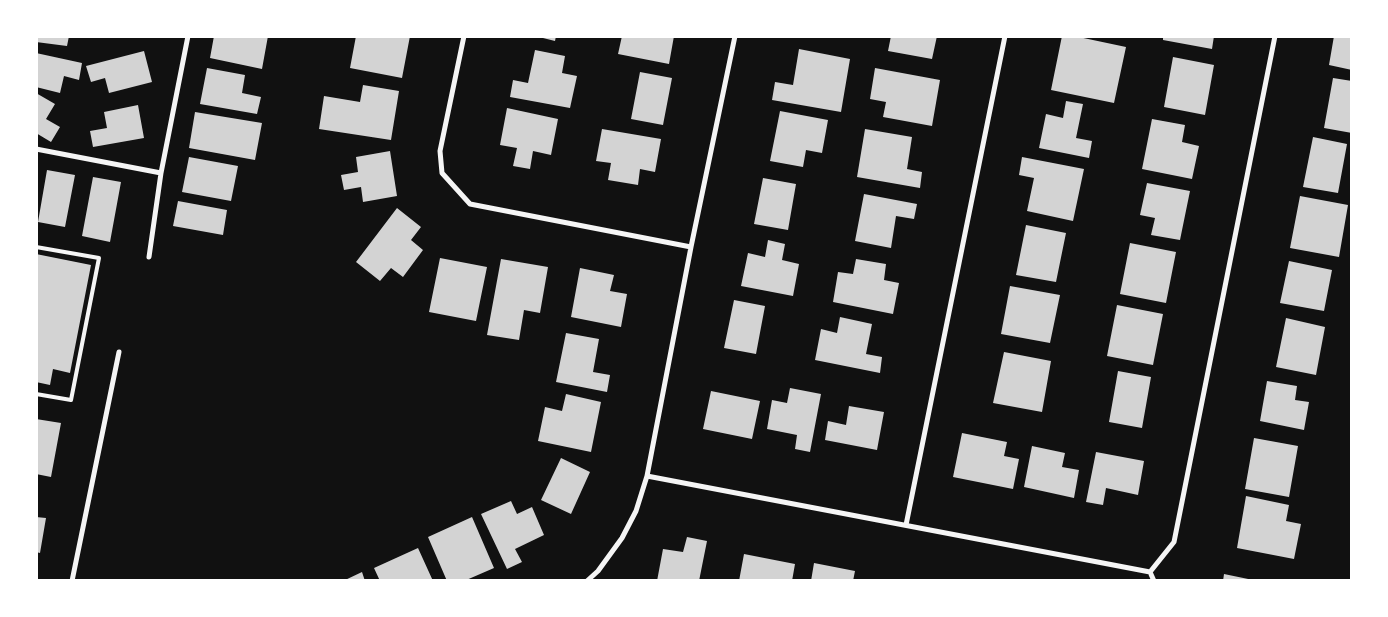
<!DOCTYPE html>
<html>
<head>
<meta charset="utf-8">
<style>
	body { margin:0 }
	#map { position:relative; width:1388px; height:617px; overflow:hidden; background:#111; font-family:"DejaVu Sans",sans-serif }
	canvas { display:block }
	.frame { position:absolute; inset:0; border:38px solid #fff; pointer-events:none }
</style>
</head>
<body>
<div id="map">
<canvas width="1388" height="617"></canvas>
<div class="frame"></div>
</div>
<script>
const context = document.querySelector('canvas').getContext('2d');
context.lineJoin = 'round';
function fillPath(path, color) { context.fillStyle = color; context.fill(path, 'evenodd'); }
const toPath = rows => new Path2D(rows.map(r => 'M' + r).join(''));
function strokePath(path, color, width, dash) { context.strokeStyle = color; context.lineWidth = width; context.lineCap = dash ? 'butt' : 'round'; context.setLineDash(dash || []); context.stroke(path); }
const building = toPath([
	[36,36,69,36,67,46,36,42],
	[214,36,268,36,262,69,210,58],
	[356,36,410,36,402,78,350,68],
	[535,36,556,36,555,41],
	[622,36,674,36,669,64,618,54],
	[891,36,937,36,932,59,888,51],
	[1062,36,1074,36,1126,47,1114,103,1051,90],
	[1163,36,1214,36,1212,49,1163,40],
	[1334,36,1352,36,1352,70,1329,65],
	[799,49,850,59,841,112,772,100,775,82,793,85],
	[535,50,565,56,562,73,577,76,570,108,510,97,513,80,528,83],
	[144,51,152,82,109,93,105,78,91,82,86,66],
	[36,53,82,63,79,80,64,76,60,93,36,87],
	[1173,57,1214,65,1205,115,1164,107],
	[207,68,245,75,242,93,261,97,257,114,200,104],
	[875,68,940,80,932,126,883,117,886,102,870,99],
	[640,72,672,78,663,125,631,119],
	[1333,78,1352,81,1352,133,1324,128],
	[363,85,399,91,391,140,319,129,324,96,360,102],
	[36,93,55,104,46,119,60,127,51,142,36,133],
	[1066,101,1083,104,1076,138,1092,141,1089,158,1039,148,1046,114,1063,118],
	[138,105,144,138,93,147,90,131,107,128,104,112],
	[507,108,558,119,551,155,533,151,530,169,513,166,517,148,500,145],
	[780,111,828,120,822,153,806,150,803,167,770,161],
	[195,112,262,123,255,160,189,148],
	[1152,119,1185,125,1182,142,1199,146,1192,179,1142,169],
	[602,129,661,139,655,172,640,169,638,185,608,180,611,163,596,161],
	[865,129,912,137,907,169,922,172,920,188,857,177],
	[1313,137,1347,144,1338,193,1303,187],
	[390,151,397,196,363,202,361,187,344,190,341,175,358,172,356,157],
	[189,157,238,166,231,201,182,192],
	[1022,157,1084,169,1073,221,1027,211,1034,178,1019,175],
	[47,170,75,175,65,227,38,222],
	[93,177,121,182,110,242,82,236],
	[763,178,796,184,788,230,754,224],
	[1147,183,1190,191,1180,240,1151,235,1155,218,1140,215],
	[864,194,917,204,914,219,896,216,891,248,855,241],
	[1300,196,1348,205,1339,257,1290,248],
	[178,201,227,210,223,235,173,226],
	[397,208,421,227,411,240,423,250,403,277,391,268,380,281,356,262],
	[1026,225,1066,233,1056,282,1016,275],
	[768,240,785,244,782,260,799,264,793,296,741,286,748,253,765,257],
	[1130,243,1176,252,1166,303,1120,294],
	[36,254,91,265,70,373,53,369,50,385,36,382],
	[440,258,487,267,476,321,429,312],
	[501,259,548,267,540,313,524,310,519,340,487,335],
	[856,259,886,264,884,280,899,283,893,314,833,302,838,272,853,274],
	[1289,261,1332,270,1324,311,1280,303],
	[580,268,614,275,610,291,627,294,621,327,571,317],
	[1010,286,1060,295,1050,343,1001,334],
	[734,300,765,306,756,354,724,348],
	[1117,305,1163,314,1153,365,1107,356],
	[840,317,872,324,866,354,882,357,880,373,815,360,821,329,837,333],
	[1286,318,1325,327,1316,375,1276,367],
	[566,333,599,339,593,372,610,375,607,392,556,382],
	[1004,352,1051,361,1042,412,993,403],
	[1118,371,1151,377,1142,428,1109,422],
	[1267,381,1297,386,1295,400,1309,402,1304,430,1260,421],
	[790,388,821,394,810,452,795,449,797,435,767,429,772,400,787,403],
	[711,391,760,401,752,439,703,429],
	[566,394,601,402,591,452,538,441,545,407,562,411],
	[849,406,884,412,877,450,825,440,828,421,846,425],
	[36,419,61,423,51,477,36,474],
	[962,433,1007,442,1004,456,1019,459,1013,489,953,477],
	[1254,438,1298,446,1289,497,1245,489],
	[1032,446,1065,453,1062,467,1079,470,1074,498,1024,487],
	[1096,452,1144,461,1138,495,1106,488,1103,505,1086,502],
	[561,458,590,472,571,514,541,500],
	[1246,496,1289,505,1286,521,1301,524,1294,559,1237,548],
	[511,501,517,514,532,507,544,535,515,549,522,562,507,569,481,514],
	[36,517,46,518,40,553,36,552],
	[472,517,494,568,464,581,447,581,428,537],
	[687,537,707,541,699,581,657,581,663,549,683,552],
	[418,548,433,581,380,581,374,568],
	[744,554,795,564,792,581,739,581],
	[814,563,855,571,853,581,811,581],
	[362,572,365,581,343,581],
	[1224,574,1253,580,1253,581,1223,581]
]);
const service = toPath([
	[36,247,99,258,71,400,36,394]
]);
const minor = toPath([
	[464,36,440,151,442,173,470,204,691,247],
	[36,149,161,173],
	[149,257,161,173,188,36],
	[647,476,1150,572,1154,581],
	[906,525,1005,36],
	[1150,572,1174,542,1275,36],
	[72,581,119,352],
	[587,581,598,571,622,538,636,511,647,476,691,247,735,36]
]);
fillPath(building, '#d3d3d3');
strokePath(service, '#f5f5f5', 4);
strokePath(minor, '#f5f5f5', 5);
</script>
</body>
</html>
